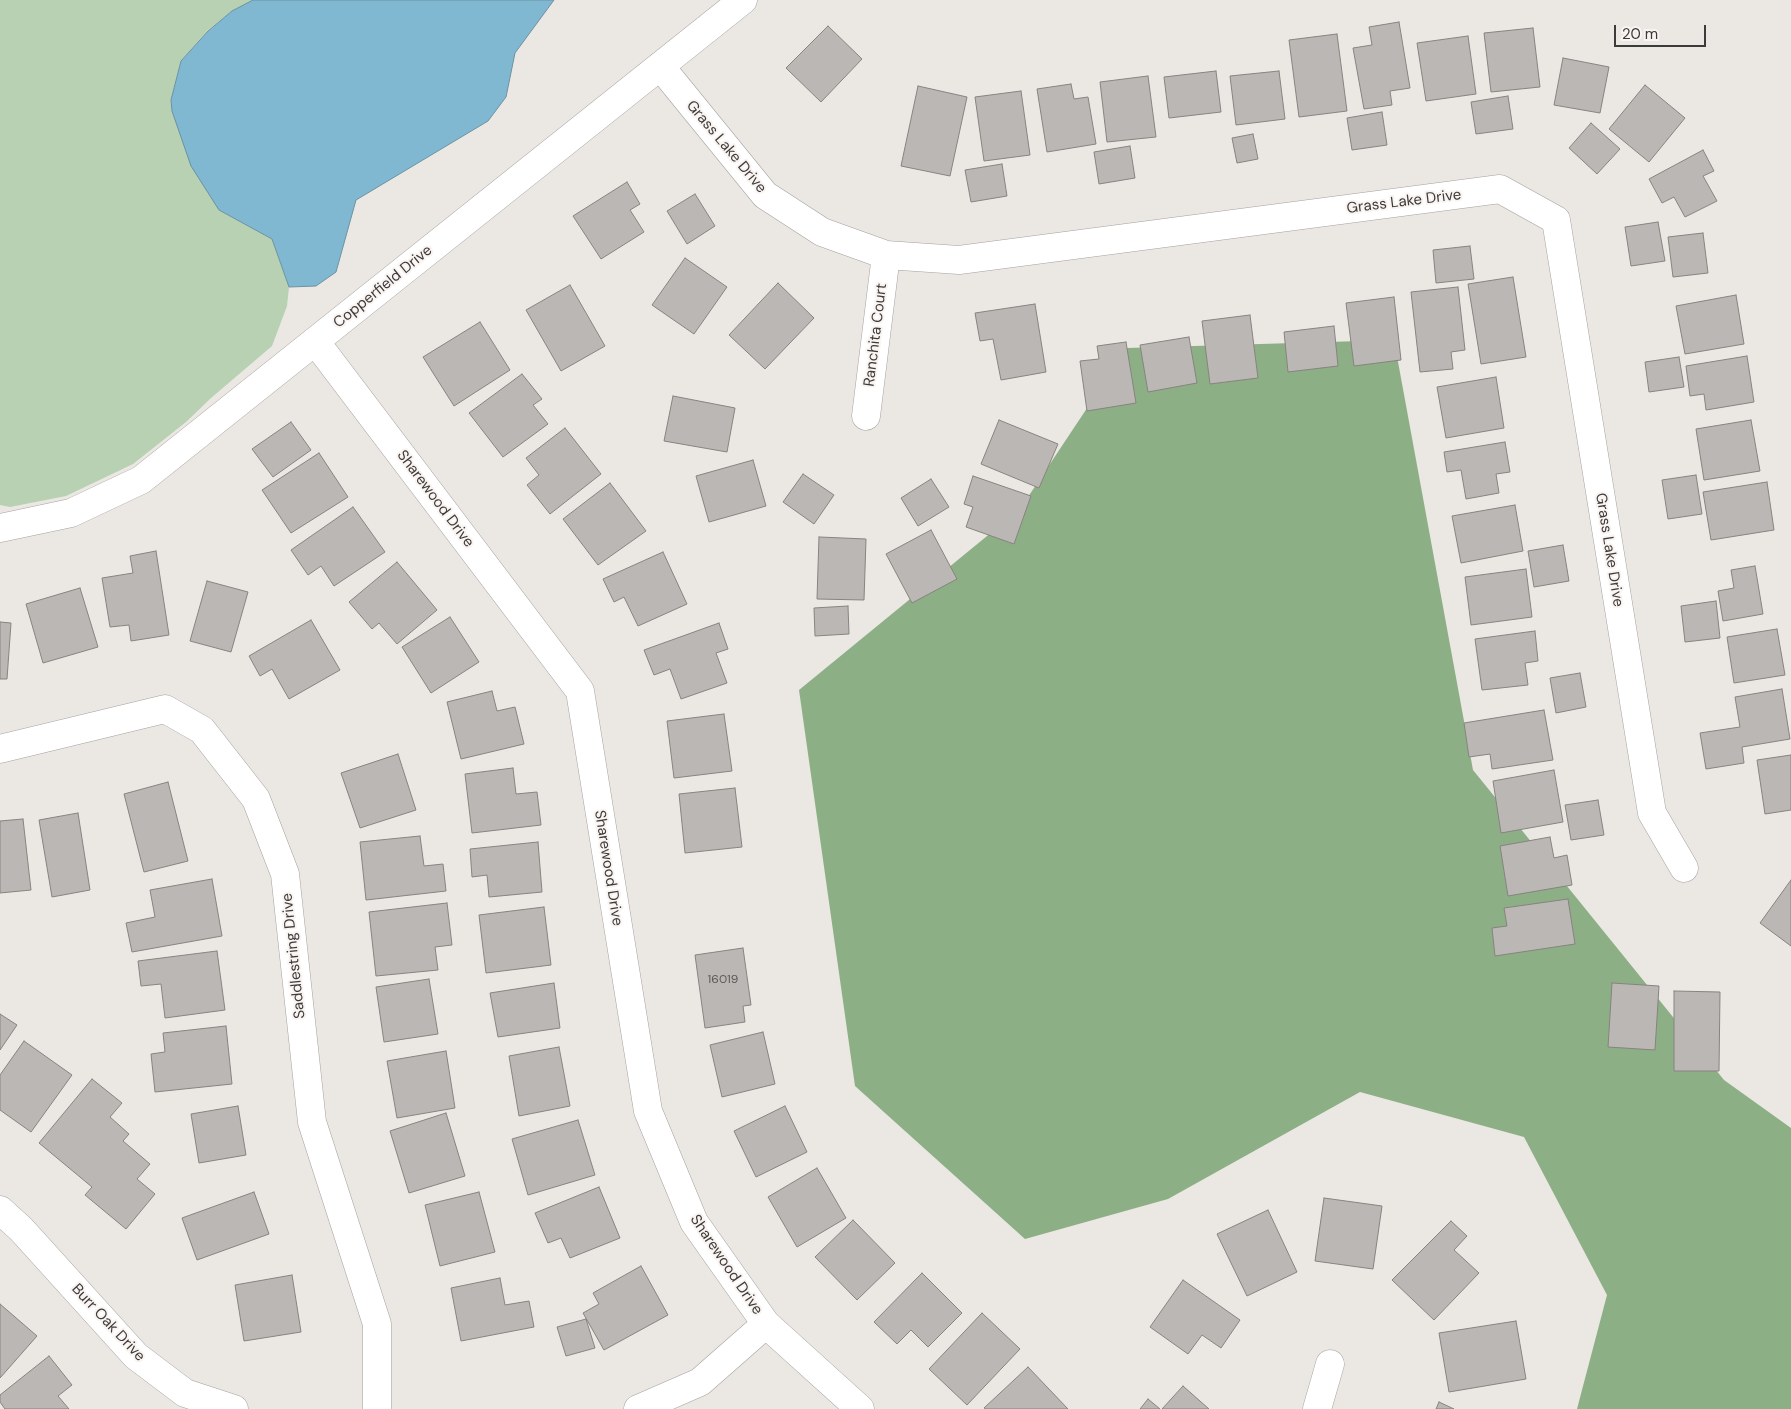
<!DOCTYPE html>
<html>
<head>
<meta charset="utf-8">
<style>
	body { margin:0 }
	#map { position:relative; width:1791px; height:1409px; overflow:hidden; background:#ebe7e3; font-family:"DM Sans",sans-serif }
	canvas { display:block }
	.scale { position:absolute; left:1614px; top:25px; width:92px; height:22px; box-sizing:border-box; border:2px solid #3d3b3a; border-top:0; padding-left:6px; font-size:15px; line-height:18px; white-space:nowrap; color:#3d3b3a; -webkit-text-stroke:4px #f9f4f1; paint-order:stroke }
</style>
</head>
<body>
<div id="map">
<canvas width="1791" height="1409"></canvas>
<div class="scale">20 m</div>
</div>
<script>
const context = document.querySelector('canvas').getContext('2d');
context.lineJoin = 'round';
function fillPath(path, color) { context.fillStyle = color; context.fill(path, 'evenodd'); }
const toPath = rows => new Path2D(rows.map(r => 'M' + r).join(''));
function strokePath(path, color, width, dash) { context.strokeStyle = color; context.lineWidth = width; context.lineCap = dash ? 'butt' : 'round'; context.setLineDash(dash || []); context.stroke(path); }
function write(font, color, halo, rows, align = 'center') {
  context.font = font + ' "DM Sans",sans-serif'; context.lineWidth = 4; context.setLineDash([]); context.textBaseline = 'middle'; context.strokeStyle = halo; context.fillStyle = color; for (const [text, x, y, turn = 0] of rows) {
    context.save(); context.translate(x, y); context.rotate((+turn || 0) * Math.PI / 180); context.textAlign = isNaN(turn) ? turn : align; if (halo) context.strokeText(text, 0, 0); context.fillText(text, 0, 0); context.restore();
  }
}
const green = toPath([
	[0,0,253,0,232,11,208,30,181,61,171,100,172,111,219,210,272,239,289,287,287,306,272,346,211,398,186,422,133,464,66,496,10,507,0,505]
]);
const forest = toPath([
	[1394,340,1473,770,1724,1080,1791,1128,1791,1409,1577,1409,1607,1295,1524,1137,1360,1092,1168,1199,1025,1239,855,1086,799,690,1020,509,1127,348]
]);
const water = toPath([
	[253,0,554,0,515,53,506,97,488,121,356,200,336,272,316,286,289,287,272,239,219,210,191,166,172,111,171,100,181,61,208,31,232,11,253,0]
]);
const building = toPath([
	[1399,22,1410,88,1390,91,1392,105,1364,109,1353,48,1372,45,1369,27,1399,22],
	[828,26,862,59,821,102,786,68,828,26],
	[1533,28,1540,87,1491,92,1484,33,1533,28],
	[1337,34,1347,111,1299,117,1289,40,1337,34],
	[1468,36,1476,94,1426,101,1417,43,1468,36],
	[1563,58,1609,67,1600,113,1554,105,1563,58],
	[1216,71,1221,112,1169,118,1164,77,1216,71],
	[1279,71,1285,119,1236,125,1230,76,1279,71],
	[1148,76,1156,137,1107,142,1100,82,1148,76],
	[1071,84,1074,99,1088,97,1096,144,1047,152,1037,89,1071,84],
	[1645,85,1685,118,1649,162,1609,129,1645,85],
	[918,86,967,97,950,176,901,166,918,86],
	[1021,91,1030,155,984,161,975,97,1021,91],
	[1508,96,1513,129,1476,134,1471,102,1508,96],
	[1382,112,1387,145,1352,150,1347,118,1382,112],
	[1591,123,1620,149,1597,174,1569,148,1591,123],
	[1253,134,1258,159,1237,163,1232,138,1253,134],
	[1130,146,1135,178,1099,184,1094,152,1130,146],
	[1703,150,1714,171,1703,176,1717,201,1685,217,1674,197,1662,203,1649,179,1703,150],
	[1002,164,1007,196,971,202,965,170,1002,164],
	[627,182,640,204,630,210,644,232,601,259,573,216,627,182],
	[695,194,715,226,687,244,667,211,695,194],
	[1658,222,1665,261,1631,266,1625,227,1658,222],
	[1703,233,1708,273,1673,277,1668,237,1703,233],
	[1470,246,1474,279,1436,283,1433,250,1470,246],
	[685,258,727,287,694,334,652,305,685,258],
	[1513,277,1526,357,1481,364,1468,284,1513,277],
	[778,283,814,318,765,369,729,335,778,283],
	[570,285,605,346,561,371,526,310,570,285],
	[1458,287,1465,350,1451,352,1453,369,1420,372,1411,292,1458,287],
	[1736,295,1744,344,1685,354,1676,306,1736,295],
	[1394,297,1401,360,1354,366,1346,303,1394,297],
	[1035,304,1046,372,1001,380,993,339,980,341,975,313,1035,304],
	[1250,315,1258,378,1210,384,1202,321,1250,315],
	[480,322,510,370,454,406,423,357,480,322],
	[1334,326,1338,366,1288,372,1284,332,1334,326],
	[1189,337,1197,383,1148,392,1140,345,1189,337],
	[1126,342,1136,403,1087,411,1080,361,1099,359,1097,346,1126,342],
	[1747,356,1754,402,1706,410,1704,394,1690,396,1686,366,1747,356],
	[1679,357,1684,387,1649,392,1645,362,1679,357],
	[522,374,542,399,533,405,548,424,503,457,469,413,522,374],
	[1496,377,1504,428,1446,438,1437,387,1496,377],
	[673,396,735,408,727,452,664,441,673,396],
	[999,420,1058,444,1039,488,981,464,999,420],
	[1751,420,1760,471,1704,480,1696,429,1751,420],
	[291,422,311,450,273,477,252,449,291,422],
	[565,428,601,474,550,514,527,485,539,475,526,458,565,428],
	[1505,442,1510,472,1496,474,1499,493,1466,499,1461,470,1447,472,1444,452,1505,442],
	[319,453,348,497,291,533,262,490,319,453],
	[753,460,766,506,709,522,696,476,753,460],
	[803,474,834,495,814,524,783,502,803,474],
	[1696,475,1702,514,1668,519,1662,480,1696,475],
	[973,476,1031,496,1014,544,966,527,973,507,964,504,973,476],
	[931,479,949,507,918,526,901,498,931,479],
	[1767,482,1774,530,1711,540,1703,492,1767,482],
	[610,483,646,531,598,565,563,519,610,483],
	[1515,505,1523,551,1461,563,1452,516,1515,505],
	[353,507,385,552,334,586,321,566,308,575,291,550,353,507],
	[931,530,957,579,912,603,886,554,931,530],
	[819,537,866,539,864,600,817,599,819,537],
	[1563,545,1569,581,1534,587,1528,551,1563,545],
	[156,551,169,635,131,641,129,625,110,627,102,578,133,573,130,556,156,551],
	[663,552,687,604,638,626,624,597,614,602,603,579,663,552],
	[397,562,437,610,397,644,379,623,372,629,349,602,397,562],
	[1755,566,1763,614,1723,621,1718,591,1734,588,1731,570,1755,566],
	[1526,569,1532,617,1471,625,1465,577,1526,569],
	[207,581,248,592,231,652,190,641,207,581],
	[80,588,98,647,43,663,26,604,80,588],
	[1716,601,1720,638,1685,642,1681,606,1716,601],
	[848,606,849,634,815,636,814,608,848,606],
	[450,617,479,662,431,693,402,647,450,617],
	[311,620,340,670,289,699,272,669,260,676,249,656,311,620],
	[0,622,11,623,7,679,0,679,0,622],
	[719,623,728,649,716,653,727,683,681,699,670,669,654,675,644,650,719,623],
	[1777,629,1785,675,1734,683,1727,637,1777,629],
	[1535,631,1538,661,1525,663,1528,685,1482,690,1475,639,1535,631],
	[1580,673,1586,707,1556,713,1550,678,1580,673],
	[1782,689,1790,739,1742,747,1744,763,1706,769,1700,733,1740,727,1735,697,1782,689],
	[492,691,497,711,515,707,524,744,461,759,447,702,492,691],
	[1544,710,1553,760,1492,769,1490,754,1469,757,1464,723,1544,710],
	[724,714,732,771,674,778,667,721,724,714],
	[398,754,416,810,360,828,341,773,398,754],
	[1791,755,1791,810,1765,814,1757,760,1791,755],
	[513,768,516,794,537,792,541,825,472,833,465,774,513,768],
	[1554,770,1563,822,1501,833,1493,781,1554,770],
	[168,782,188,861,144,872,124,794,168,782],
	[735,788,742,847,685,853,679,794,735,788],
	[1598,800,1604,835,1571,840,1565,805,1598,800],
	[78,813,90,890,52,897,39,820,78,813],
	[23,819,31,890,0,893,0,821,23,819],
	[420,836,424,866,443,864,446,891,366,900,360,842,420,836],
	[1550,837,1554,858,1567,855,1572,885,1508,896,1500,846,1550,837],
	[538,842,542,892,489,897,487,875,472,877,470,849,538,842],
	[212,879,222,936,132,952,126,923,155,917,150,890,212,879],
	[1791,880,1791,946,1760,923,1791,880],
	[1568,899,1575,944,1495,956,1492,928,1507,926,1504,908,1568,899],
	[447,903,452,945,435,947,438,970,376,976,369,912,447,903],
	[544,907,551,965,486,973,479,915,544,907],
	[743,948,751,1005,743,1006,745,1022,705,1028,695,955,743,948],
	[217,951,225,1010,165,1018,161,984,141,986,138,961,217,951],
	[429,979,438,1034,384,1042,376,987,429,979],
	[554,983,560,1028,498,1037,490,993,554,983],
	[1612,983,1659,986,1655,1050,1608,1047,1612,983],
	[1674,991,1720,992,1719,1071,1674,1071,1674,991],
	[0,1014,17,1025,0,1050,0,1014],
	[226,1026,232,1084,155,1092,151,1054,165,1052,163,1033,226,1026],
	[763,1032,775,1084,722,1097,710,1045,763,1032],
	[24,1041,72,1075,31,1132,0,1110,0,1075,24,1041],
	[559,1047,570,1106,519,1116,509,1056,559,1047],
	[446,1051,455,1108,397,1118,387,1061,446,1051],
	[92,1079,122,1103,110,1117,129,1134,123,1141,150,1164,137,1179,155,1194,126,1229,85,1195,92,1187,39,1143,92,1079],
	[238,1106,246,1155,199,1163,191,1114,238,1106],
	[785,1106,807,1152,756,1177,734,1131,785,1106],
	[446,1113,465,1176,409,1193,390,1131,446,1113],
	[578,1120,595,1175,528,1195,512,1139,578,1120],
	[817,1168,846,1218,797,1247,768,1197,817,1168],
	[599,1187,620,1238,570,1258,561,1238,548,1243,535,1213,599,1187],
	[254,1192,269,1234,197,1260,182,1218,254,1192],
	[479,1192,495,1252,440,1266,425,1205,479,1192],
	[1324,1198,1382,1206,1373,1269,1315,1261,1324,1198],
	[1268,1210,1297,1272,1247,1296,1217,1234,1268,1210],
	[853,1220,895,1263,857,1300,815,1257,853,1220],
	[1451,1221,1467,1236,1454,1250,1479,1273,1434,1320,1392,1280,1451,1221],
	[641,1266,668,1315,604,1350,583,1313,599,1304,593,1293,641,1266],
	[922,1273,962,1313,928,1347,911,1330,897,1344,874,1322,922,1273],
	[292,1275,301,1332,244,1341,235,1285,292,1275],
	[500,1278,505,1305,529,1301,534,1327,461,1341,451,1288,500,1278],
	[1183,1280,1240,1320,1221,1348,1202,1335,1188,1354,1150,1327,1183,1280],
	[0,1304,37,1336,0,1378,0,1304],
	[982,1313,1020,1349,967,1405,929,1369,982,1313],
	[586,1319,595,1348,566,1356,557,1327,586,1319],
	[1516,1321,1526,1379,1449,1392,1439,1333,1516,1321],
	[49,1356,72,1385,58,1396,69,1409,5,1409,0,1402,0,1395,49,1356],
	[1028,1367,1068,1409,986,1409,984,1408,1028,1367],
	[1183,1386,1209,1409,1162,1409,1183,1386],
	[1148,1399,1160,1409,1140,1409,1148,1399],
	[1439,1402,1454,1409,1436,1409,1439,1402]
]);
const street = toPath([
	[660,66,765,195,822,232,886,255,959,260,1500,189,1556,220,1652,813,1684,868],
	[315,341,580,691,648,1111,694,1222,766,1324,860,1409],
	[866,416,886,255],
	[0,528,71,513,141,480,743,0],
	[0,749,165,709,202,730,256,799,285,874,312,1122,377,1324,377,1409],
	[0,1210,21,1229,136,1356,185,1393,234,1409],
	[638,1409,700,1382,766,1324],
	[1317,1409,1330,1364]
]);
const numberNames = [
	["16019",723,980]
];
const streetNames = [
	["Grass Lake Drive",726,147,50],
	["Grass Lake Drive",1404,202,-7],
	["Copperfield Drive",383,287,-39],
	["Ranchita Court",876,335,-83],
	["Sharewood Drive",435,499,53],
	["Grass Lake Drive",1609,550,81],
	["Sharewood Drive",608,868,81],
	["Saddlestring Drive",294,956,-96],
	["Sharewood Drive",726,1265,56],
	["Burr Oak Drive",108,1323,47]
];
fillPath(green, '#b7d1b2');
fillPath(forest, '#8daf86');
fillPath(water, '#7fb8d0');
strokePath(water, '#6b92a3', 1);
fillPath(building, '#bbb7b4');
strokePath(building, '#878380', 1);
strokePath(street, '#a6a19f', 29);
strokePath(street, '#fff', 28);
write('12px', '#5c5a58', null, numberNames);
write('15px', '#3d3b3a', '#f9f4f1', streetNames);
</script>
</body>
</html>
